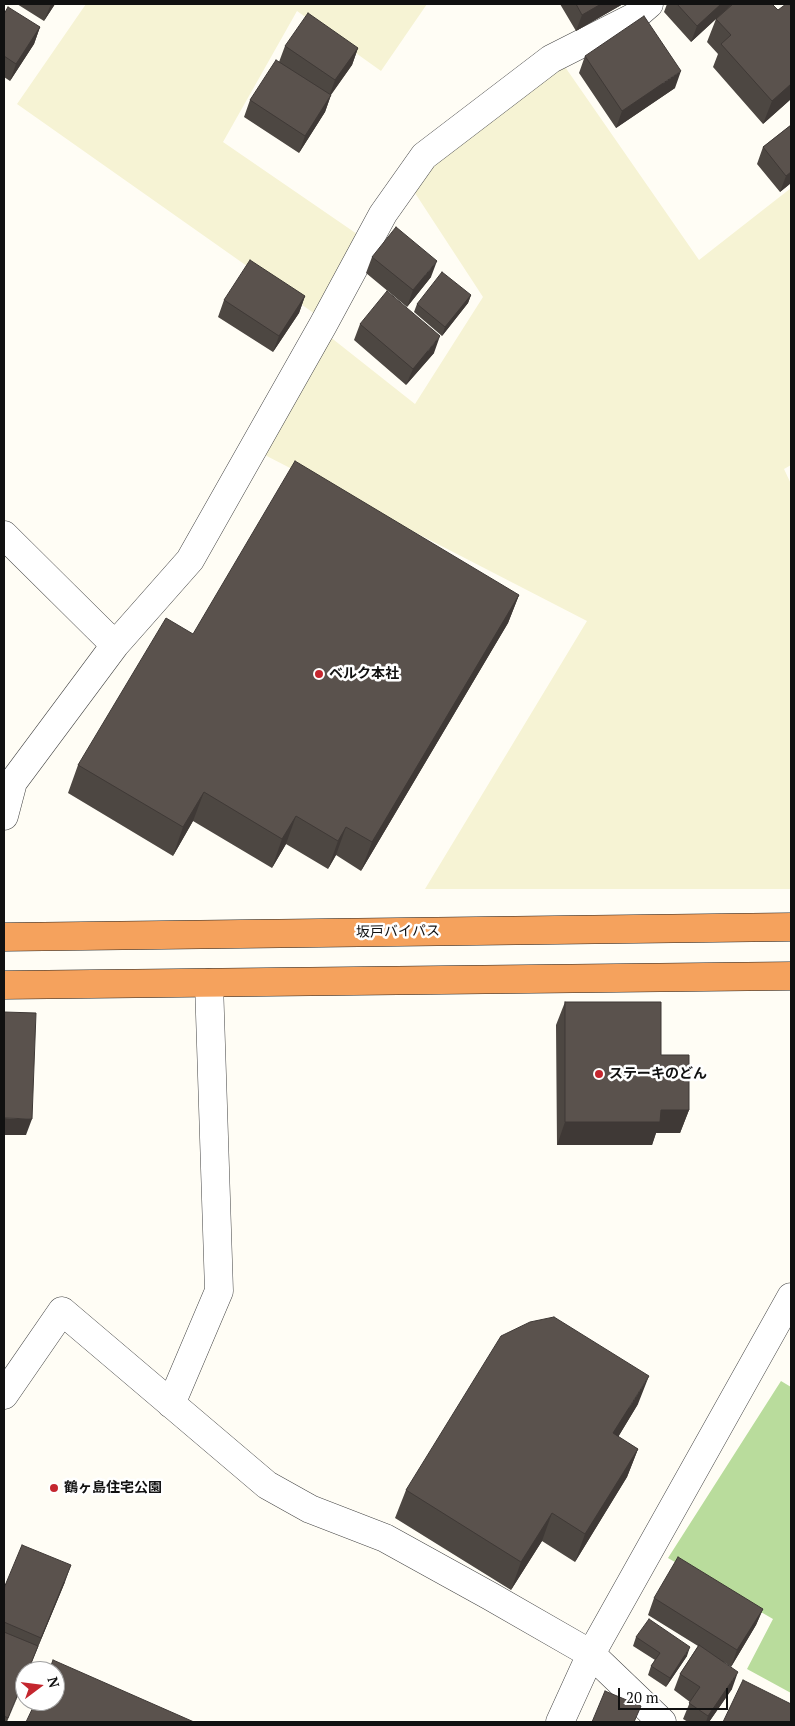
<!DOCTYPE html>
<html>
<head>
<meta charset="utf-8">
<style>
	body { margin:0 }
	#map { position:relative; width:795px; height:1726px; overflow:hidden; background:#fffdf5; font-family:"PT Serif",serif }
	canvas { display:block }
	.frame { position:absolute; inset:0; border:5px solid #111; pointer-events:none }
	.north { position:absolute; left:15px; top:1661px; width:50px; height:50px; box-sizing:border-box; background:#fff; border:1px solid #a0a0a0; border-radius:50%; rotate:75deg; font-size:14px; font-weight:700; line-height:20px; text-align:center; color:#111 }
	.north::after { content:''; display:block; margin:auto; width:18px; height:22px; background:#c4262e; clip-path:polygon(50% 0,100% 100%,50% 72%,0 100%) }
	.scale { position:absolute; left:618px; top:1688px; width:110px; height:22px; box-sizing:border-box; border:2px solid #111; border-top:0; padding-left:6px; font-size:15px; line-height:18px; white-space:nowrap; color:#111; -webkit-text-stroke:4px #fff; paint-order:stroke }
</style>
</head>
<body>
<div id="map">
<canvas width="795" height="1726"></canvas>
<div class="frame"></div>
<div class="north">N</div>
<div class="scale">20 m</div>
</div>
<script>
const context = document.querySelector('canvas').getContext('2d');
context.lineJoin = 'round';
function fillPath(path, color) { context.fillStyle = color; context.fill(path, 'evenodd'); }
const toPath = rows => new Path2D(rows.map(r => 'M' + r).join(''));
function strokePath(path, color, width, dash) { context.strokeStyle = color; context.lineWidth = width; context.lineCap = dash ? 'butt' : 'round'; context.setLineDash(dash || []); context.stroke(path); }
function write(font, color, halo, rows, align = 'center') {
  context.font = font + ' "PT Serif","Noto Sans JP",serif'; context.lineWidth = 5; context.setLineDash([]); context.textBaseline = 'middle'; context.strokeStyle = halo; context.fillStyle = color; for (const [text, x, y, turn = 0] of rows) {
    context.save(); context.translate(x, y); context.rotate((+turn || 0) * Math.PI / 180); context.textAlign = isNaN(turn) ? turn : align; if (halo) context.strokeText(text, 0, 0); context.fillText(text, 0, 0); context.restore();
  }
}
const farmland = toPath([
	[86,4,427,4,381,71,297,11,223,142,357,234,315,314,17,104],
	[563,64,699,260,791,188,791,465,784,469,791,484,791,889,425,889,587,621,259,452,329,336,415,404,483,297,415,193,442,155]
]);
const forest = toPath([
	[781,1381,791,1387,791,1693,747,1669,773,1619,668,1558]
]);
const minor = toPath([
	[4,535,115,645],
	[4,816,13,782,115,645,190,560,323,325,383,214,424,156,551,59,634,17,649,4],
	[4,1395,62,1311,267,1485,310,1509,385,1538,490,1596,591,1654,662,1722],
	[171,1404,219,1291,209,983],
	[560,1722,591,1654,791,1297]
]);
const highway = toPath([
	[4,937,791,927],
	[4,985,791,976]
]);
const wall = toPath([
	[17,4,55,4,44,21],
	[560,4,623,4,576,31],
	[667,4,732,4,778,10,791,4,791,99,763,124,713,67,718,54,707,42,716,19,691,42,664,12],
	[4,14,40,27,34,44,10,81,4,77],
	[285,46,358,48,352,65,331,95,325,112,299,153,244,117,250,100,279,62],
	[585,56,675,88,616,128,579,73],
	[791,125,791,183,780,192,757,164,763,147],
	[372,257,431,277,407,307,366,273],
	[471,295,468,303,442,336,414,312,417,304],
	[305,296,299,313,273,352,218,317,224,300],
	[360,324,434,353,406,385,354,340],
	[519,595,508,623,361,871,336,855,328,869,286,844,272,868,193,821,173,856,68,793,78,765,193,634],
	[565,1002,661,1055,689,1110,680,1133,656,1133,652,1145,557,1145,556,1025],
	[638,1404,618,1437,638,1449,627,1477,575,1562,542,1541,511,1590,395,1518,406,1490],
	[65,1582,28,1671,25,1671,7,1722,4,1722,4,1588],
	[654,1598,763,1609,756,1625,731,1667,724,1662,732,1689,709,1722,688,1722,683,1719,690,1702,674,1690,680,1674,698,1646,648,1615],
	[636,1637,687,1656,666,1687,648,1675,651,1666,655,1660,633,1646]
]);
const shadedWall = toPath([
	[51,4,55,4,44,21],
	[601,4,623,4,576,31,582,15],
	[721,4,732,4,691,42,697,26],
	[40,27,34,44,10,81,16,64],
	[358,48,352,65,329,97,335,80],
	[681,71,675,88,616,128,622,111],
	[791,84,791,99,763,124,772,101],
	[331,95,325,112,299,153,305,136],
	[791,172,791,183,780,192,786,176],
	[437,261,431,277,407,307,413,290],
	[471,295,468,303,442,336,445,327],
	[305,296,299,313,273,352,279,336],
	[440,336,434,353,406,385,413,369],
	[519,595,508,623,361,871,372,842],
	[204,792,193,821,173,856,183,827],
	[296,816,286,844,272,868,282,839],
	[346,827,336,855,328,869,338,841],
	[661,1110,689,1110,680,1133,656,1133,652,1145,557,1145,565,1122],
	[4,1118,32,1119,26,1135,4,1135],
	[649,1376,638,1404,603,1462,613,1433],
	[638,1449,627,1477,575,1562,585,1534],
	[552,1513,542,1541,511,1590,521,1562],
	[71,1565,65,1582,35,1654,41,1638],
	[763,1609,756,1625,731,1667,737,1650],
	[690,1647,687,1656,666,1687,670,1678],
	[738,1672,732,1689,709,1722,706,1722,708,1716],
	[25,1677,25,1679,7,1722]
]);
const building = toPath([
	[576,4,601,4,582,15,576,4],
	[677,4,721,4,697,26,677,4],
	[733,4,772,4,778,10,786,4,791,4,791,84,772,101,721,44,731,35,716,19,733,4],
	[8,7,40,27,16,64,4,56,4,14,8,7],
	[308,13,358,48,335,80,285,46,308,13],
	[644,16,681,71,622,111,585,56,644,16],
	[276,60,331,95,305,136,250,100,276,60],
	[791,125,791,172,786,176,763,147,791,125],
	[396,227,437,261,413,290,372,257,396,227],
	[250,260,305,296,279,336,224,300,250,260],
	[442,272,471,295,445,327,417,304,442,272],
	[387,291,440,336,413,369,360,324,387,291],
	[295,461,519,595,372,842,346,827,338,841,296,816,282,839,204,792,183,827,78,765,166,618,193,634,295,461],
	[565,1002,661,1002,661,1055,689,1055,689,1110,661,1110,660,1122,565,1122,565,1002],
	[4,1012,36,1013,32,1119,4,1118,4,1012],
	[554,1317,649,1376,613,1433,638,1449,585,1534,552,1513,521,1562,406,1490,501,1336,530,1322,554,1317],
	[22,1545,71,1565,41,1638,4,1622,4,1588,22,1545],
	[678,1557,763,1609,737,1650,654,1598,678,1557],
	[649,1619,690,1647,670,1678,651,1666,660,1653,636,1637,649,1619],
	[4,1632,38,1646,28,1671,25,1671,25,1677,8,1718,4,1716,4,1632],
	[699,1645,738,1672,708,1716,689,1703,700,1687,680,1674,699,1645],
	[53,1660,194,1722,26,1722,36,1701,55,1701,55,1671,49,1671,53,1660],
	[743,1680,791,1704,791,1722,723,1722,743,1680],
	[605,1691,641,1706,634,1722,592,1722,605,1691]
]);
const markers = [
	[319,674,5,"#c4262e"],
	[599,1074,5,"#c4262e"],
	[54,1488,5,"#c4262e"]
];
const poiNames = [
	["ベルク本社",329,674],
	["ステーキのどん",609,1074],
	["鶴ヶ島住宅公園",64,1488]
];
const streetNames = [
	["坂戸バイパス",398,932,-1]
];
fillPath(farmland, '#f6f3d4');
fillPath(forest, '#b9dc9c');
strokePath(minor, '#444', 29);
strokePath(highway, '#222', 29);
strokePath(minor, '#fff', 28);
strokePath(highway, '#f5a25d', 28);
fillPath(wall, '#4d4742');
fillPath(shadedWall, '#3f3936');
fillPath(building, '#5a524d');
strokePath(building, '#3f3936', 1);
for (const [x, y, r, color] of markers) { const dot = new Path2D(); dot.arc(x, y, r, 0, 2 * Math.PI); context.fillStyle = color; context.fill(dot); strokePath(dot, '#fff', 2); }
write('bold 14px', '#111', '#fff', poiNames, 'left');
write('14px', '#111', '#fff', streetNames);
</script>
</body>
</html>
